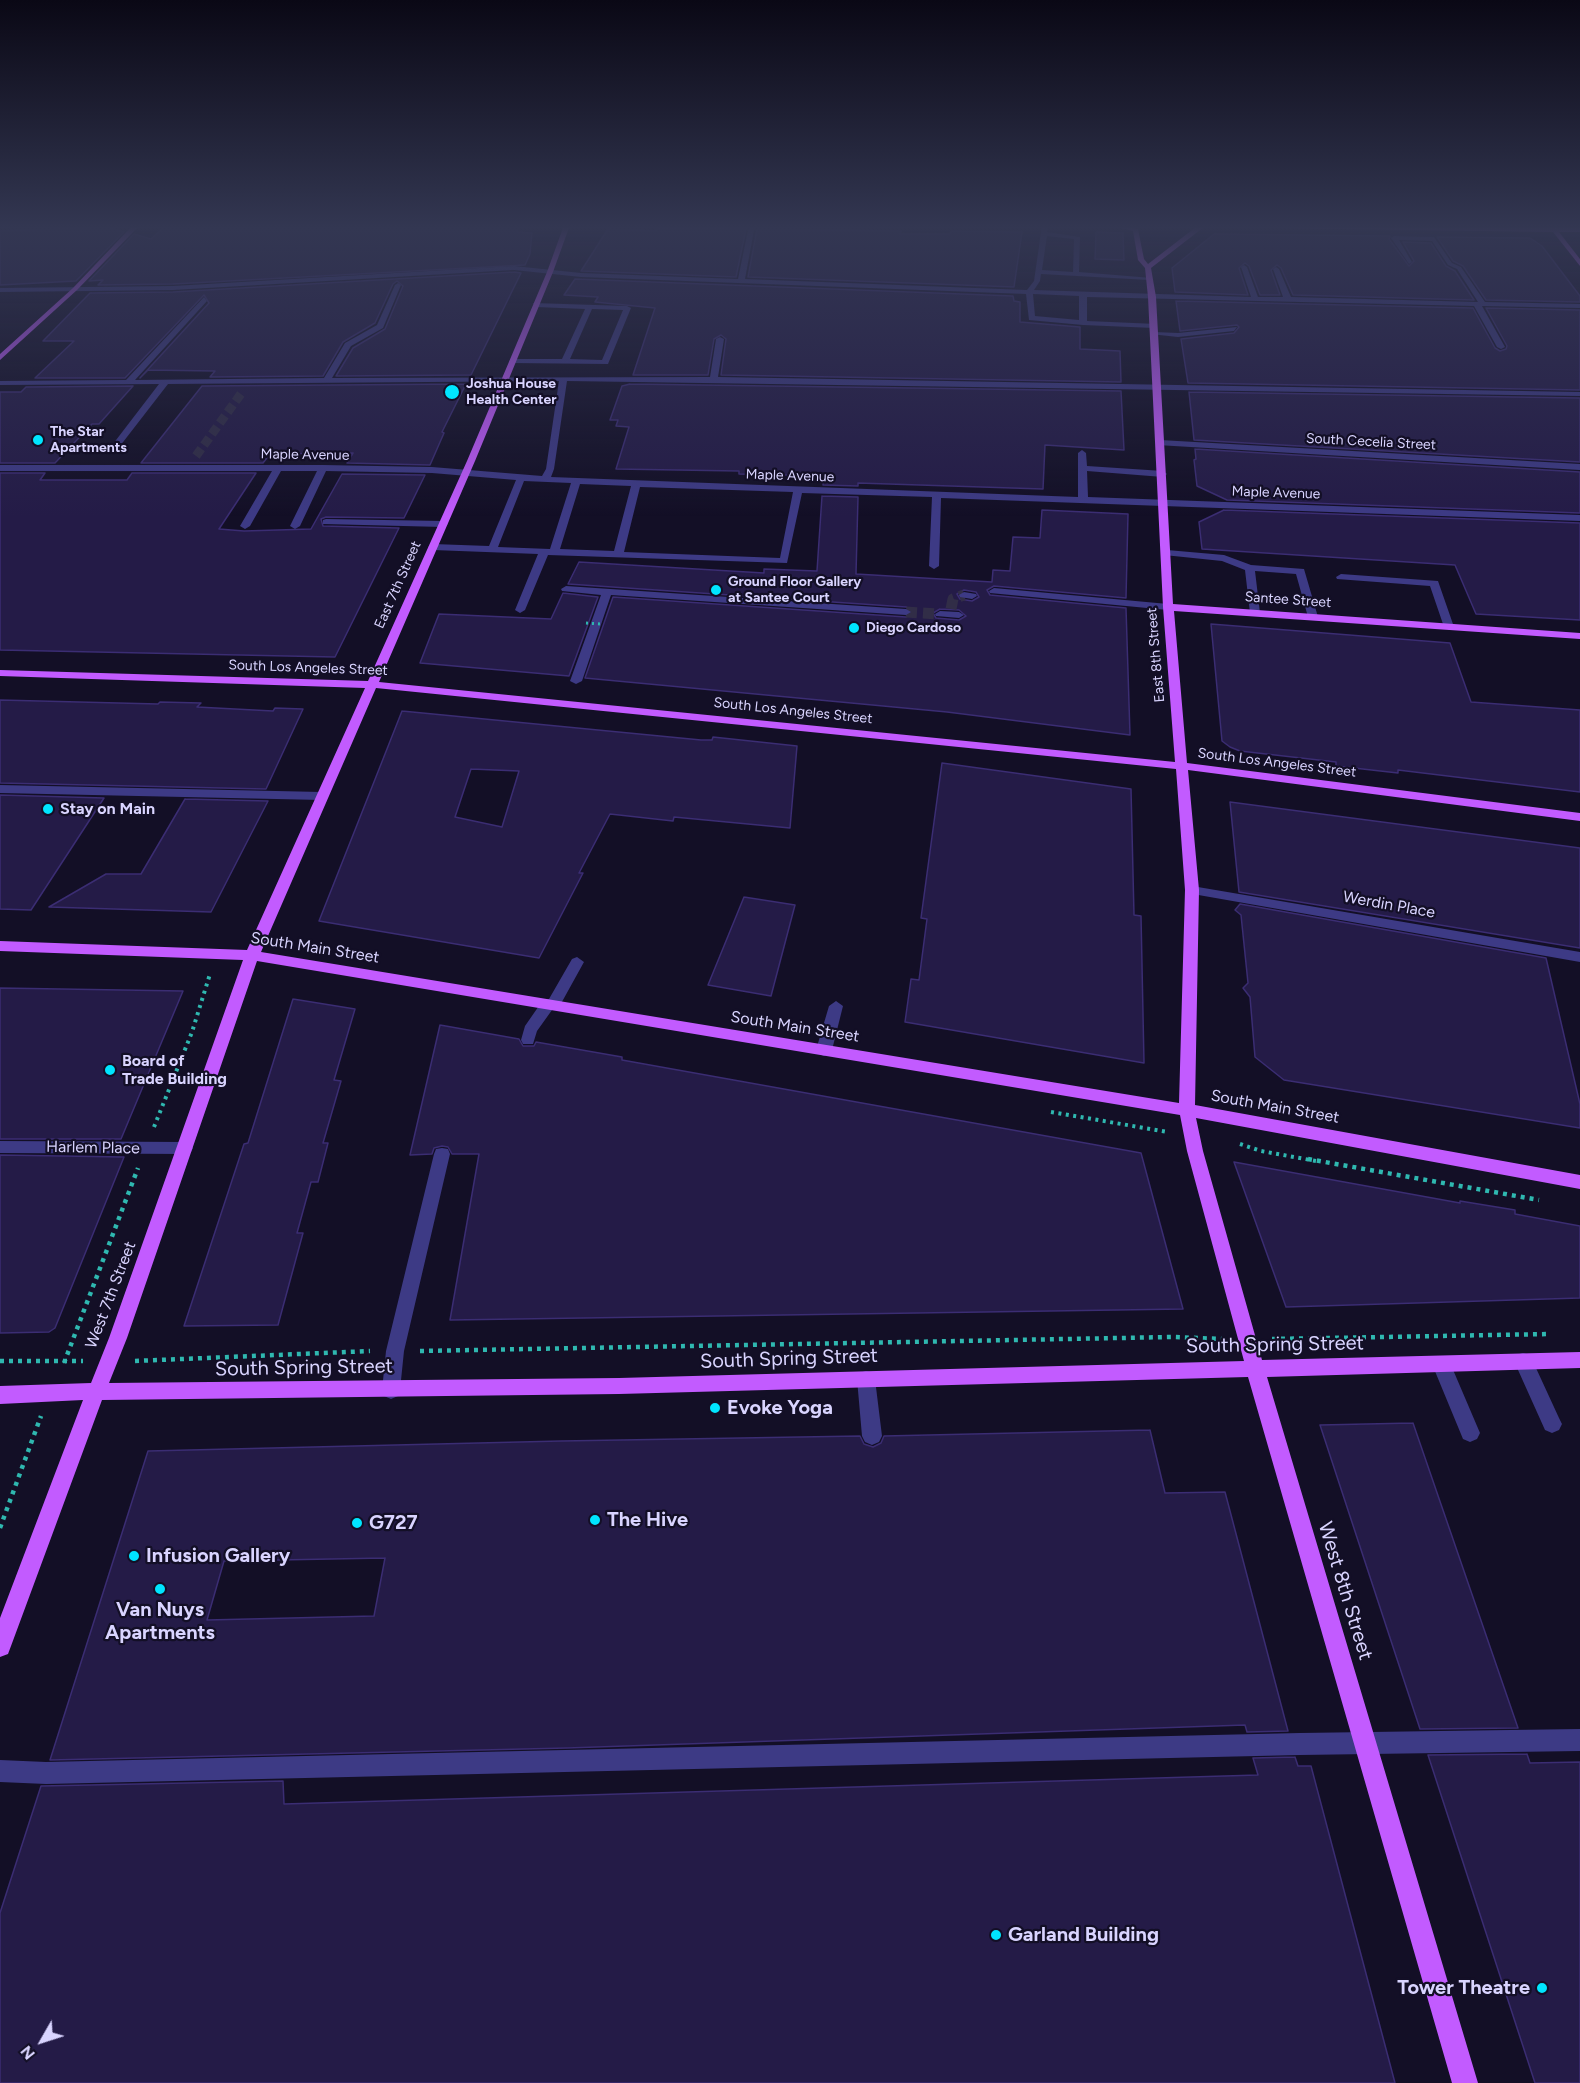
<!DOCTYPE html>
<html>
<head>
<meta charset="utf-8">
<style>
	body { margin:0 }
	#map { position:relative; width:1580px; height:2083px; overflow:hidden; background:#130f26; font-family:Figtree,sans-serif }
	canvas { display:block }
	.north { position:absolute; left:12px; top:2011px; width:60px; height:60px; -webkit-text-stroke:4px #130f26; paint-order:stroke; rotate:231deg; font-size:16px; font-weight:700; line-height:24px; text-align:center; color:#d9d4ff }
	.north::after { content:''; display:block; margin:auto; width:21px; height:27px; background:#d9d4ff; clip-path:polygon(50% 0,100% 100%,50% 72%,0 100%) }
</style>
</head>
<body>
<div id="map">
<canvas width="1580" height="2083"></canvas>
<div class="north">N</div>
</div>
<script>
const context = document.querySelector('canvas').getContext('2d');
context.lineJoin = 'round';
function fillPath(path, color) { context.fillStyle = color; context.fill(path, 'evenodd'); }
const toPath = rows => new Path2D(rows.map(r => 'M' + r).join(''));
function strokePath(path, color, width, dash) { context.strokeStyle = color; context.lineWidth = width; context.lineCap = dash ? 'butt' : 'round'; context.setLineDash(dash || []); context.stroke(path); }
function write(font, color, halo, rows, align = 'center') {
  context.font = font + ' Figtree,sans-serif'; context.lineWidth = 4.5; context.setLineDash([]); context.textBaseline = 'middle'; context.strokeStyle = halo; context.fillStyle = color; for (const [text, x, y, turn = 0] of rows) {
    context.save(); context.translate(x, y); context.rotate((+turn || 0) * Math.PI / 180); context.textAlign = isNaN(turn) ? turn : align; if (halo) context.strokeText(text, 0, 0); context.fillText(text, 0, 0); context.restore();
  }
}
const building = toPath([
	[186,225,466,226,516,227,519,228,517,232,532,233,530,254,525,265,173,284,98,285,103,280,89,281,134,234,151,239,165,226,186,225],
	[107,227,124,232,76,281,0,285,0,231,107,227],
	[657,228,746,229,736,277,581,271,608,229,656,231,657,228],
	[757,229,901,231,900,234,950,234,951,231,1022,232,1014,287,748,277,757,229],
	[1096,232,1123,233,1124,260,1095,259,1096,232],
	[1214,234,1390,236,1389,239,1409,266,1414,261,1403,242,1431,243,1446,266,1455,271,1474,300,1293,295,1281,268,1277,265,1271,270,1280,295,1260,295,1249,266,1245,263,1239,268,1248,295,1175,292,1172,268,1214,234],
	[1437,237,1530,238,1542,246,1580,296,1580,302,1486,300,1463,266,1453,261,1437,237],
	[514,272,521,273,471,375,336,376,353,348,385,329,403,286,397,281,393,284,375,323,343,342,323,376,210,377,215,371,148,370,140,378,209,303,204,295,125,378,35,378,74,341,43,341,90,293,173,292,514,272],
	[575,279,1013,296,1014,301,1020,302,1020,322,1080,327,1080,349,1120,351,1121,382,721,375,726,339,721,335,714,339,708,375,633,375,655,308,595,302,598,297,564,295,575,279],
	[1176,301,1473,308,1495,348,1500,351,1506,349,1507,346,1486,308,1580,310,1580,390,1188,383,1181,339,1234,333,1239,327,1237,325,1180,331,1176,301],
	[466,384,442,432,444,433,430,465,347,463,353,453,270,454,263,463,141,463,202,386,466,384],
	[630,384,1121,391,1124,450,1045,445,1043,489,858,483,858,486,823,485,824,476,739,474,739,471,616,469,629,427,616,426,618,420,610,420,622,386,630,384],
	[133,386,99,424,92,424,55,463,0,463,0,392,21,392,26,387,133,386],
	[1189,392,1580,398,1580,462,1194,440,1189,392],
	[1195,449,1580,472,1580,513,1227,500,1197,486,1194,460,1196,459,1195,449],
	[0,473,45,473,40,480,127,480,132,473,256,473,219,529,244,531,311,529,342,474,425,475,404,518,326,517,321,519,323,526,399,528,335,657,0,650,0,473],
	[822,496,858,497,856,574,992,582,993,570,1010,571,1013,537,1040,538,1042,510,1128,514,1126,598,994,586,987,590,990,595,1126,608,1130,735,947,712,585,678,613,597,906,617,912,614,912,610,906,607,568,584,579,562,764,573,764,569,817,571,822,496],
	[964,590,976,592,979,597,972,601,960,599,957,594,964,590],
	[940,609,959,610,966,616,959,620,936,618,933,613,940,609],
	[1224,510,1580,523,1580,620,1476,614,1455,565,1202,549,1199,522,1224,510],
	[563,593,598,597,569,676,420,663,439,614,551,619,563,593],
	[1211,624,1450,643,1471,702,1580,710,1580,792,1398,770,1398,773,1336,766,1336,762,1240,751,1230,747,1222,741,1211,624],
	[0,700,158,704,160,702,201,703,197,707,273,711,275,708,303,709,266,789,0,783,0,700],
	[402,711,701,740,712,740,713,737,797,746,790,828,674,817,673,821,610,814,579,873,583,873,539,958,319,921,402,711],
	[471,769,519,771,502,827,455,817,471,769],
	[942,763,1131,789,1134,915,1141,916,1144,1063,905,1022,911,979,919,980,927,919,921,918,942,763],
	[0,795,104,798,31,910,0,909,0,795],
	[185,799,268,801,211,912,49,907,106,874,141,874,185,799],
	[1230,802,1580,848,1580,948,1239,892,1230,802],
	[744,897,795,905,771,996,708,985,744,897],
	[1240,904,1546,958,1580,1104,1580,1128,1284,1080,1255,1057,1250,997,1243,988,1248,983,1241,915,1235,910,1240,904],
	[0,988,183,991,121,1139,0,1139,0,988],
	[293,999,355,1009,334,1080,341,1081,323,1143,328,1143,318,1182,311,1182,297,1233,303,1233,278,1325,184,1326,244,1144,248,1143,293,999],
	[440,1025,519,1039,523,1046,534,1046,536,1042,622,1057,622,1060,1141,1153,1183,1309,450,1320,479,1154,452,1154,448,1147,442,1146,434,1148,432,1154,410,1155,440,1025],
	[0,1155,124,1157,55,1328,49,1332,0,1333,0,1155],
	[1234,1162,1460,1203,1460,1201,1515,1210,1515,1214,1580,1226,1580,1298,1286,1307,1234,1162],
	[1413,1423,1518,1728,1420,1729,1320,1425,1413,1423],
	[1150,1430,1165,1493,1225,1492,1288,1731,1247,1732,1245,1725,567,1748,50,1760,148,1451,561,1441,860,1436,864,1444,873,1447,881,1443,884,1436,1150,1430],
	[385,1558,374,1616,207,1620,224,1561,385,1558],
	[1527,1754,1530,1763,1580,1762,1580,2083,1535,2083,1428,1755,1527,1754],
	[1295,1757,1298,1766,1311,1766,1395,2083,0,2083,0,1913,41,1786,283,1781,284,1804,1258,1775,1253,1758,1295,1757]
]);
const minorTunnelFar1 = toPath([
	[196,456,243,391]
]);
const minorTunnel = toPath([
	[951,609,953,599,964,595],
	[906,612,940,614]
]);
const pathFar1 = toPath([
	[1051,1112,1168,1132],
	[154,1127,192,1032,210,974],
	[1240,1144,1261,1151,1316,1161]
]);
const path = toPath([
	[1308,1159,1539,1200],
	[1272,1339,1549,1334],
	[420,1351,1173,1337,1222,1339],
	[0,1361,83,1361],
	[135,1361,370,1351],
	[64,1363,138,1168],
	[0,1528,41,1416]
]);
const minor = toPath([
	[749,225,755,225,745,279,1027,290,1034,281,1042,225,1048,225,1047,232,1080,237,1079,272,1152,278,1149,280,1041,274,1040,281,1034,290,1251,297,1241,267,1244,265,1247,267,1258,297,1283,297,1273,269,1276,267,1279,269,1291,297,1478,302,1457,269,1448,265,1432,241,1399,240,1412,262,1409,264,1391,238,1394,236,1434,237,1452,263,1461,267,1485,302,1580,304,1580,308,1482,306,1505,347,1501,349,1497,347,1474,306,1087,297,1087,321,1157,324,1154,328,1083,325,1029,320,1026,294,581,277,514,270,173,290,0,292,0,288,173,286,514,266,581,273,738,279,749,225],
	[1047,236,1074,239,1073,272,1042,270,1047,236],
	[1033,294,1079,296,1079,320,1035,316,1033,294],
	[398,283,401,285,383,328,351,346,332,378,710,377,716,339,720,337,724,339,718,377,1580,392,1580,396,567,381,554,469,551,477,1078,497,1078,453,1082,450,1086,453,1087,466,1163,471,1167,474,1163,477,1087,471,1088,497,1580,515,1580,521,941,498,939,566,934,569,929,566,932,497,802,493,787,563,548,555,525,610,520,613,515,610,538,554,433,550,428,547,433,544,489,546,516,480,432,473,326,471,300,526,295,529,290,526,317,471,281,471,250,526,245,529,240,526,272,471,0,471,0,465,323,465,432,467,542,476,546,469,559,381,168,384,120,446,117,447,113,444,159,384,0,385,0,381,126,380,204,297,207,301,135,380,324,378,345,343,377,325,395,285,398,283],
	[524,481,571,483,550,549,498,547,524,481],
	[580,484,631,486,614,551,560,549,580,484],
	[640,487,793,492,780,558,624,552,640,487],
	[533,303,627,306,631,308,608,364,510,363,509,361,513,359,562,359,585,309,536,307,533,303],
	[592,309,623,310,602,360,570,359,592,309],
	[1237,327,1234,331,1178,337,1150,334,1154,332,1178,333,1237,327],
	[1160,440,1580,464,1580,470,1157,445,1157,441,1160,440],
	[326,519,443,521,448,524,443,527,323,524,323,520,326,519],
	[1167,550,1224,555,1251,565,1304,569,1318,617,1313,620,1308,617,1296,574,1255,571,1260,613,1255,616,1250,613,1245,570,1222,561,1164,555,1162,553,1167,550],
	[1341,574,1438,581,1454,627,1449,630,1444,627,1430,586,1337,579,1336,577,1341,574],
	[566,586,906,609,911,612,906,615,611,595,582,681,576,684,570,681,601,595,562,591,561,589,566,586],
	[994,588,1168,604,1173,607,1168,610,990,593,989,591,994,588],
	[964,592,976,594,977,596,972,599,960,597,959,595,964,592],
	[940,611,959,612,964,615,959,618,936,616,935,614,940,611],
	[0,785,322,792,328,796,322,800,0,793,0,785],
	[1192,886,1580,952,1580,962,1187,893,1185,890,1192,886],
	[577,957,584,962,558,1009,552,1010,537,1031,533,1044,523,1044,521,1040,525,1026,543,1000,549,999,572,959,577,957],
	[836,1001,843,1006,832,1050,829,1054,824,1056,819,1054,816,1050,829,1006,836,1001],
	[0,1141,185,1142,191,1144,193,1148,191,1152,185,1154,0,1153,0,1141],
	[442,1148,448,1149,450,1154,404,1351,400,1390,398,1396,391,1399,384,1396,382,1390,386,1351,434,1154,436,1149,442,1148],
	[1523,1353,1530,1355,1559,1418,1562,1424,1559,1430,1552,1433,1545,1430,1514,1361,1516,1355,1523,1353],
	[1441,1356,1448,1358,1480,1433,1477,1439,1470,1442,1463,1439,1432,1364,1434,1358,1441,1356],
	[866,1371,873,1373,875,1379,882,1436,879,1442,872,1445,865,1442,862,1436,857,1379,859,1373,866,1371],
	[1580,1729,1580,1751,1300,1755,46,1784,0,1782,0,1760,46,1762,1300,1733,1580,1729]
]);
const major = toPath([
	[133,225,140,225,77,290,0,360,0,354,73,288,133,225],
	[564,225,570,225,553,272,475,461,379,682,1175,762,1163,607,1148,297,1145,268,1138,260,1133,231,1110,225,1138,229,1144,259,1148,264,1196,227,1151,225,1550,228,1548,225,1554,225,1556,228,1580,228,1580,232,1559,232,1580,259,1580,266,1553,232,1204,227,1151,268,1156,297,1173,604,1580,633,1580,639,1174,611,1187,763,1580,813,1580,821,1188,770,1199,890,1195,1105,1580,1175,1580,1189,1196,1118,1203,1151,1262,1360,1580,1352,1580,1368,1267,1377,1478,2083,1452,2083,1248,1377,619,1394,102,1400,11,1646,8,1654,0,1657,0,1618,83,1400,0,1404,0,1386,91,1383,109,1338,243,960,0,951,0,941,247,950,365,688,0,676,0,670,368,681,467,461,547,272,564,225],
	[376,688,1176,769,1185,890,1179,1103,261,952,376,688],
	[257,961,1180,1115,1187,1151,1244,1361,619,1378,109,1383,127,1338,257,961]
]);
const pathBridge = toPath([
	[586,623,600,624]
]);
const markers = [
	[452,392,8,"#00e5ff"],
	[38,440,6,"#00e5ff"],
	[716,590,6,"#00e5ff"],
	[854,628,6,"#00e5ff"],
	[48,809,6,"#00e5ff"],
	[110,1070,6,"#00e5ff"],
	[715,1408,6,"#00e5ff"],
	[595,1520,6,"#00e5ff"],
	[357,1523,6,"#00e5ff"],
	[134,1556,6,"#00e5ff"],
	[160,1589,6,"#00e5ff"],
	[996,1935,6,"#00e5ff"],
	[1542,1988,6,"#00e5ff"]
];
const farPoinames = [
	["Joshua House",466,384],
	["Health Center",466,400],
	["The Star",50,432],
	["Apartments",50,448],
	["Ground Floor Gallery",728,582],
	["at Santee Court",728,598],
	["Diego Cardoso",866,628]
];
const farStreetnames = [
	["South Cecelia Street",1371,442,3],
	["Maple Avenue",305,455,1],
	["Maple Avenue",790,476,2],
	["Maple Avenue",1276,493,2],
	["East 7th Street",398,585,-66],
	["Santee Street",1288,600,4],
	["East 8th Street",1156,655,-95],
	["South Los Angeles Street",308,668,2],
	["South Los Angeles Street",793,711,6],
	["South Los Angeles Street",1277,763,7]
];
const poiNames = [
	["Stay on Main",60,809],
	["Board of",122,1061],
	["Trade Building",122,1079]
];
const streetNames = [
	["Werdin Place",1389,905,10],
	["South Main Street",315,948,9],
	["South Main Street",795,1027,9],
	["South Main Street",1275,1107,10],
	["Harlem Place",93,1148,1],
	["West 7th Street",111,1295,-69]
];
const nearStreetnames = [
	["South Spring Street",1275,1345,-1],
	["South Spring Street",789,1359,-2],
	["South Spring Street",304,1368,-1],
	["West 8th Street",1345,1591,73]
];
const nearPoinames = [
	["Evoke Yoga",727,1408],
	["The Hive",607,1520],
	["G727",369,1523],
	["Infusion Gallery",146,1556],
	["Van Nuys",160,1610,"center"],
	["Apartments",160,1633,"center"],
	["Garland Building",1008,1935],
	["Tower Theatre",1530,1988,"right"]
];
fillPath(building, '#241b47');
strokePath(building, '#3b2d73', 1.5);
strokePath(minorTunnelFar1, '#312d47', 9, [9, 4.5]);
strokePath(minorTunnel, '#312d47', 11, [11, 6]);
strokePath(pathFar1, '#2fb8b0', 4, [3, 4.5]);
strokePath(path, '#2fb8b0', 4.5, [4, 5]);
fillPath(minor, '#3d3a85');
fillPath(major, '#c25bff');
strokePath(pathBridge, '#2fb8b0', 3, [2, 4]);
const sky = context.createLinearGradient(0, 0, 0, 517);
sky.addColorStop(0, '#0a0815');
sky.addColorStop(0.44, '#333752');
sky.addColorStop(1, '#33375200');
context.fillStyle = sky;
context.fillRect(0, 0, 1580, 517);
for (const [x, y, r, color] of markers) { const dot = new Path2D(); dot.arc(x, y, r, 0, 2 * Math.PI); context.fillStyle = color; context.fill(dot); strokePath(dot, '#130f26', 2); }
write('bold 14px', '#d9d4ff', '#130f26', farPoinames, 'left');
write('14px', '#d9d4ff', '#130f26', farStreetnames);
write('bold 16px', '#d9d4ff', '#130f26', poiNames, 'left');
write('16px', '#d9d4ff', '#130f26', streetNames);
write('20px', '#d9d4ff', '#130f26', nearStreetnames);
write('bold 20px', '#d9d4ff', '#130f26', nearPoinames, 'left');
</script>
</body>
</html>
